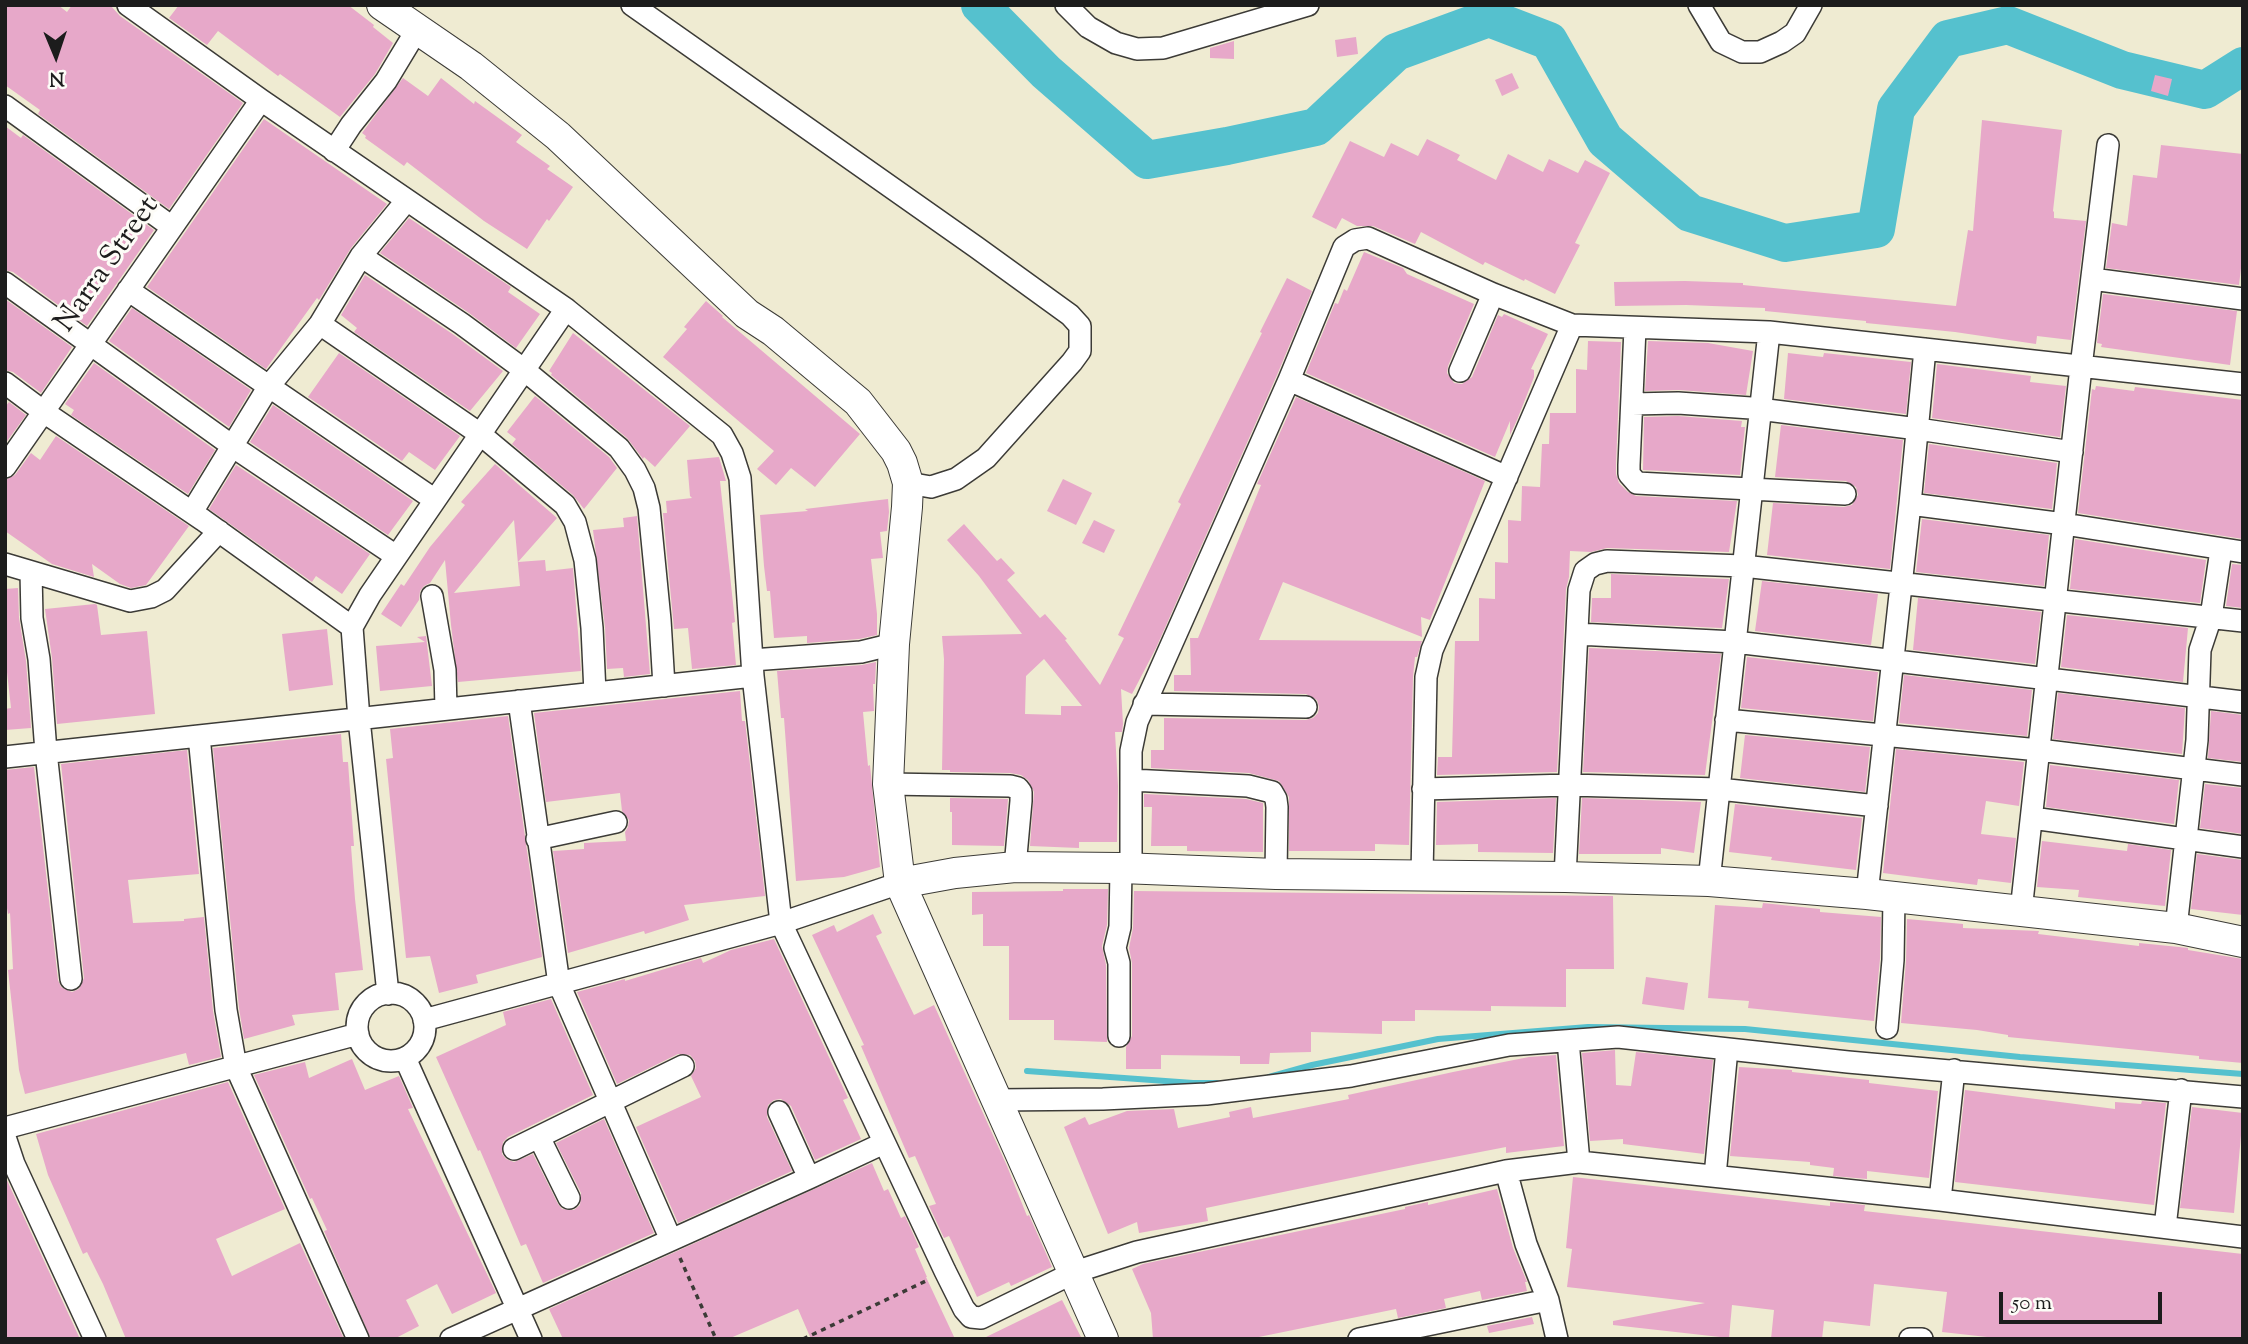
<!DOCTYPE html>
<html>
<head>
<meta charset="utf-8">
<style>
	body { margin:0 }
	#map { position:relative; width:2248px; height:1344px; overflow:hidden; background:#efebd2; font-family:"Sorts Mill Goudy",serif }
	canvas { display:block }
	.frame { position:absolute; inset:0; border:7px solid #1c1c1c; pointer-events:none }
	.north { position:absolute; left:21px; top:21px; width:70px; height:70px; -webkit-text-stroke:5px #fdfcf7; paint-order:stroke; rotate:178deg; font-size:19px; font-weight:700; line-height:28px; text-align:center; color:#1c1c1c }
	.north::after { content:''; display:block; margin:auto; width:24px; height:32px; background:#1c1c1c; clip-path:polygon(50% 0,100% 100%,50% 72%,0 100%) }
	.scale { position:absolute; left:1999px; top:1292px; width:163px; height:32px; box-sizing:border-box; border:4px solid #1c1c1c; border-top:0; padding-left:9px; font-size:21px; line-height:24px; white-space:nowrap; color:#1c1c1c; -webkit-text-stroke:5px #fdfcf7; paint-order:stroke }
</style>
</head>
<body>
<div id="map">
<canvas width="2248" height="1344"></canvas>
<div class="frame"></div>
<div class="north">N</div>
<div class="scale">50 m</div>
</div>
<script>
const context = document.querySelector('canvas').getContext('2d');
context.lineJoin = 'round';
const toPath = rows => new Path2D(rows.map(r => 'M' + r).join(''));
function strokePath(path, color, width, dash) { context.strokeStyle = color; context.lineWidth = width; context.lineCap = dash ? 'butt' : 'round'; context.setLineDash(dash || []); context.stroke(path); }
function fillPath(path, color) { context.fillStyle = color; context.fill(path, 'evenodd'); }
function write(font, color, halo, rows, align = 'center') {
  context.font = font + ' "Sorts Mill Goudy",serif'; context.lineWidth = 6; context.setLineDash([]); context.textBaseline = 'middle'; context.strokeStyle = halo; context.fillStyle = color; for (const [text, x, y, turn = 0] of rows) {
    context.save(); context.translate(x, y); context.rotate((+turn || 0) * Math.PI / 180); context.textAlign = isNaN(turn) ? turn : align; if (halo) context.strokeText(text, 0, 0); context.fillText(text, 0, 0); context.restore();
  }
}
const stream = toPath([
	[1027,1071,1193,1083,1217,1083],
	[1269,1077,1312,1065,1438,1039,1588,1027,1745,1029,2020,1057,2243,1074]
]);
const river = toPath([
	[980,5,1046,72,1147,160,1227,146,1316,127,1396,52,1489,18,1549,41,1605,140,1690,213,1785,243,1876,229,1896,109,1948,39,2008,25,2122,70,2205,90,2243,66]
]);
const building = toPath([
	[5,5,58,5,67,12,72,5,110,5,120,16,243,103,169,209,38,114,40,110,5,85],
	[179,5,348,5,374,25,373,27,393,43,375,74,340,117,280,74,278,76,218,31,207,45,169,18],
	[1356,37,1358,54,1337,57,1335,40],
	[1234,41,1234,59,1210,58,1210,48],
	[1512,73,1519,88,1502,96,1495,80],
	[2155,75,2172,79,2168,96,2151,91],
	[403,78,428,96,441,78,474,104,475,101,522,135,516,142,550,166,547,169,573,187,549,221,547,219,527,249,484,221,407,162,404,166,365,138,366,136,362,133],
	[264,119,387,204,351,248,319,300,317,298,266,369,147,287],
	[1982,120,2062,130,2053,211,2054,212,2054,218,2086,221,2071,340,2037,336,2036,344,1955,332,1866,323,1866,321,1765,311,1765,308,1686,305,1615,306,1614,282,1685,281,1743,283,1743,285,1956,306,1968,230,1973,231],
	[5,126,21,138,23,135,154,230,87,326,13,272,5,270],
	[1427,139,1460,155,1457,160,1496,180,1508,154,1543,172,1549,159,1578,173,1585,160,1610,173,1575,243,1580,245,1555,294,1525,279,1524,281,1485,262,1483,265,1421,232,1415,244,1373,226,1357,226,1342,218,1336,229,1312,217,1350,141,1384,157,1391,143,1418,156],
	[2161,145,2243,154,2243,251,2239,285,2106,268,2112,223,2127,226,2133,175,2157,178],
	[409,218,511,287,508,292,540,314,516,348,469,313,380,253],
	[1364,252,1403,268,1407,274,1474,304,1448,366,1447,373,1454,383,1462,384,1472,377,1498,315,1502,317,1504,314,1548,334,1531,369,1534,370,1534,377,1517,420,1510,435,1510,421,1495,457,1306,373,1335,303,1338,304,1344,289,1347,291],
	[365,275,454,335,503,371,470,411,354,332,357,328,341,315],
	[1287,278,1312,291,1277,375,1156,648,1132,694,1121,689,1123,724,1122,732,1115,732,1118,786,1117,842,1079,842,1079,848,1030,846,1034,792,1028,780,1021,775,1010,773,950,772,950,770,942,770,944,659,942,636,1022,634,979,576,947,540,964,524,997,561,1001,558,1015,573,1007,580,1040,618,1045,614,1067,639,1065,640,1100,685,1124,638,1118,635,1181,504,1178,502,1262,333,1260,332],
	[1044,659,1082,706,1061,706,1061,715,1025,714,1026,676],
	[2103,294,2237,311,2230,365,2101,347,2102,344,2097,343],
	[5,299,72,347,41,393,13,372,5,370],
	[706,301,723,316,722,317,860,434,815,487,791,468,776,485,757,469,774,451,663,357,687,329,684,327],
	[132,308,251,390,229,427,109,341],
	[573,333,690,426,655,467,644,457,643,459,627,438,551,375,552,373,549,371],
	[1588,341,1621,342,1616,464,1616,474,1619,483,1628,492,1636,496,1737,501,1729,552,1607,548,1591,552,1570,551,1569,577,1566,589,1557,772,1437,775,1438,757,1452,757,1455,641,1479,641,1479,598,1495,599,1495,562,1508,563,1508,520,1521,521,1522,486,1540,487,1542,444,1549,444,1550,413,1576,413,1576,369,1587,370],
	[1648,341,1708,343,1753,351,1746,395,1679,390,1645,391],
	[339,353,460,436,435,470,409,452,402,461,308,397],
	[1788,353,1823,357,1824,353,1911,362,1906,414,1784,399],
	[94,363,215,450,188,494,71,415,74,410,65,404],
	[1937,364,2031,376,2030,382,2066,386,2060,437,1932,418],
	[2096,386,2134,391,2135,387,2243,400,2243,539,2078,513,2092,389,2095,390],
	[535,396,609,457,617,468,584,509,573,495,512,444,516,439,507,432],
	[1296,397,1485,481,1430,620,1421,617,1422,637,1283,582,1259,640,1422,641,1417,657,1415,657,1413,677,1409,845,1375,844,1375,851,1289,851,1289,797,1279,781,1249,773,1151,768,1151,750,1164,750,1164,718,1306,720,1313,718,1318,713,1319,707,1317,700,1306,694,1174,691,1174,675,1191,675,1190,638,1198,638,1261,485,1257,484],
	[9,402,26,415,5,444,5,407],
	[273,405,413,501,388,535,250,442],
	[1678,416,1742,421,1741,427,1745,427,1740,475,1643,470,1644,417],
	[1781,425,1903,440,1890,569,1767,555,1773,503,1844,507,1852,505,1858,495,1856,487,1846,481,1775,477],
	[56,436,189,526,146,585,131,588,120,584,92,564,94,577,52,564,5,531,5,480,15,475,31,453,40,460],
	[1929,444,2057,463,2052,509,1924,493],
	[719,457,726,481,720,481,735,622,732,623,736,665,692,669,688,628,674,629,663,513,667,513,666,501,692,498,690,496,687,460],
	[495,464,557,518,518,562,545,560,546,571,573,568,581,671,458,682,451,625,445,560,430,583,424,586,420,591,419,600,401,627,381,614,401,584,404,586,430,547,465,505,461,502],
	[514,520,520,586,454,593],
	[236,465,370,554,342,594,316,576,312,582,209,509],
	[1063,479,1092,493,1076,525,1047,511],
	[888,499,889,512,887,531,880,532,883,558,871,559,877,614,877,635,859,639,807,643,807,636,774,638,770,591,767,591,764,566,760,515,808,511,805,509],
	[637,516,650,674,624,677,623,668,607,669,605,627,593,530,624,527,623,518],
	[1922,519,2049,535,2044,586,1916,572],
	[1094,520,1115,530,1104,553,1082,543],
	[2075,539,2206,560,2200,603,2070,589],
	[2232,564,2243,565,2243,608,2226,606],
	[1611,574,1729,579,1722,628,1591,622,1592,598,1611,598],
	[1762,581,1878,594,1871,645,1755,631],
	[18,588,19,618,26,661,31,728,5,730,5,709,11,708,5,654,5,589],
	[1918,598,2041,612,2035,664,1913,650],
	[95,604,97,605,101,635,147,631,155,714,57,724,52,658,45,609],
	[2067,615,2188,628,2183,682,2061,667],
	[327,629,333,685,289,691,282,634],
	[426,636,432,686,380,691,376,646,425,642,417,637],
	[1589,648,1721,654,1705,775,1583,772],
	[1747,657,1878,672,1873,721,1741,708],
	[876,662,875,684,873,684,874,711,863,712,868,766,870,765,880,867,844,877,796,881,784,718,781,718,777,671,862,665],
	[1904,675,2032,690,2027,736,1899,723],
	[740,691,742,721,745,721,765,896,684,905,689,920,645,934,644,931,568,953,553,851,584,849,584,843,626,841,625,832,628,827,629,820,622,811,620,793,546,802,534,713],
	[2058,693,2185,708,2182,754,2053,739],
	[2211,711,2243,715,2243,762,2208,758],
	[508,716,542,957,476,975,478,983,439,993,430,956,406,958,386,759,393,758,390,729],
	[341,734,343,762,348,762,354,846,351,846,355,899,363,970,335,973,339,1010,292,1015,295,1025,244,1039,239,1008,213,748],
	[1745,735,1870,747,1865,792,1740,778],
	[1896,749,2024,762,2019,806,1986,801,1981,834,2016,838,2011,883,1978,879,1977,885,1883,873],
	[187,750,199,874,128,880,133,923,184,921,184,919,204,917,213,1011,221,1057,189,1065,186,1053,25,1094,19,1070,8,970,13,969,10,913,8,914,5,896,5,770,34,767,58,980,61,987,72,992,79,989,84,978,61,764],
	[2050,765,2179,780,2174,824,2046,807],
	[2205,784,2243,788,2243,834,2200,828],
	[1144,794,1246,799,1263,803,1263,852,1187,851,1187,846,1151,846,1152,807,1144,807],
	[950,798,1008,799,1004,846,952,845,952,812,950,812],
	[1556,798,1553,853,1478,852,1478,844,1436,845,1437,802],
	[1582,798,1701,802,1694,853,1661,848,1661,854,1579,854],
	[1735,804,1862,818,1856,870,1771,860,1772,857,1729,852],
	[2042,841,2127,851,2128,844,2171,850,2165,906,2078,897,2079,890,2037,887],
	[2197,854,2243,860,2243,915,2191,909],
	[1063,889,1108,889,1107,925,1102,946,1106,965,1107,1042,1054,1040,1054,1020,1009,1020,1009,946,983,946,983,914,972,915,972,892,1063,891],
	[1134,891,1613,896,1614,969,1566,969,1566,1007,1491,1006,1491,1011,1415,1010,1415,1021,1382,1021,1382,1034,1311,1032,1311,1052,1270,1053,1269,1064,1240,1064,1240,1056,1161,1055,1161,1069,1126,1069,1126,1047,1132,1036,1132,963,1129,948,1133,928],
	[1763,903,1820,909,1820,912,1881,917,1880,959,1874,1021,1748,1008,1749,1001,1708,998,1715,905,1762,908],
	[873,914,882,933,876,936,914,1015,934,1005,1007,1166,1027,1216,1029,1215,1052,1267,1011,1286,1009,1282,977,1297,949,1236,944,1238,929,1206,936,1204,915,1156,909,1158,861,1046,864,1045,812,935,834,925,837,932],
	[1907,919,1963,924,1963,928,2039,931,2038,934,2139,946,2139,943,2179,947,2188,948,2188,950,2243,959,2243,1063,2199,1059,2199,1056,2008,1037,2008,1035,1977,1030,1901,1023,1906,961],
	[774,939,848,1098,843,1100,861,1139,815,1160,791,1106,781,1099,774,1100,768,1105,767,1117,792,1171,678,1223,636,1127,701,1097,691,1076,696,1068,695,1061,690,1055,678,1054,617,1084,577,992,625,979,625,981,701,958,703,963,731,950],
	[1646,977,1688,983,1684,1010,1642,1004],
	[551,999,593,1095,508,1137,503,1142,502,1154,506,1159,514,1162,533,1154,558,1204,562,1209,574,1210,580,1205,581,1193,556,1143,604,1119,654,1233,543,1283,526,1244,521,1246,480,1150,478,1151,436,1057,506,1025,503,1012],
	[1615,1050,1616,1085,1631,1086,1636,1052,1713,1060,1704,1154,1623,1144,1623,1139,1590,1141,1582,1053],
	[1556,1055,1564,1146,1506,1153,1506,1147,1418,1164,1206,1208,1208,1221,1139,1233,1137,1222,1108,1234,1064,1127,1085,1117,1089,1125,1127,1111,1174,1109,1178,1128,1230,1117,1229,1112,1251,1107,1253,1118,1349,1099,1348,1095,1453,1072,1529,1057],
	[352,1059,365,1090,399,1076,413,1108,408,1109,496,1293,452,1314,437,1284,406,1300,419,1326,394,1339,371,1339,324,1231,327,1230,312,1198,310,1199,254,1075,305,1062,309,1078],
	[1739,1067,1792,1070,1792,1072,1869,1080,1869,1083,1938,1091,1929,1178,1867,1171,1867,1179,1833,1176,1834,1168,1810,1165,1810,1162,1730,1156],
	[228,1082,285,1209,216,1239,232,1276,300,1243,344,1339,126,1339,103,1284,87,1252,83,1254,48,1175,36,1134],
	[1965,1090,2115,1109,2115,1102,2141,1104,2142,1101,2166,1103,2154,1205,1955,1182],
	[2192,1107,2243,1113,2234,1213,2180,1208],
	[872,1163,884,1191,888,1189,901,1218,905,1216,919,1247,915,1249,927,1277,926,1277,955,1339,811,1339,798,1309,728,1339,563,1339,549,1309],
	[5,1176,80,1339,5,1339],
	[1573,1177,1830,1206,1830,1202,1865,1205,1864,1211,2243,1254,2243,1339,2005,1339,1942,1332,1947,1292,1874,1284,1870,1326,1824,1321,1822,1339,1771,1339,1774,1310,1732,1305,1729,1338,1613,1325,1613,1321,1705,1303,1567,1287,1572,1249,1566,1248],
	[1497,1189,1513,1248,1527,1282,1525,1282,1527,1291,1482,1300,1480,1291,1444,1299,1446,1308,1398,1318,1396,1309,1249,1339,1153,1339,1151,1313,1132,1269,1143,1264,1213,1249,1405,1209,1405,1207,1428,1202,1428,1205],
	[1062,1300,1082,1339,982,1339],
	[1532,1317,1534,1324,1489,1333,1487,1326]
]);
const path = toPath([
	[680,1258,716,1339],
	[803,1339,928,1280]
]);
const street = toPath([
	[128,5,261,100,566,309,722,435,732,453,740,478,753,676,781,923,945,1271,964,1309,971,1317,981,1318,1075,1272,1137,1252,1506,1171,1579,1162,1940,1200,2243,1237],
	[632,5,976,247,1070,315,1080,326,1080,351,1072,362,986,458,956,479,931,487,908,483],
	[1066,5,1088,27,1116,43,1137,49,1163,48,1308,5],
	[1699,5,1721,42,1742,52,1760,52,1782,42,1795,33,1811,5],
	[5,106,172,227],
	[334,151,351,125,386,81,418,28],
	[361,256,462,324,523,369,619,448,635,470,644,488,649,508,660,620,664,686],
	[2092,279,2243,299],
	[5,283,238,450,396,556],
	[128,290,435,500],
	[320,324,480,434,565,505,575,522,585,560,592,628,595,693],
	[1635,328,1629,465,1629,474,1637,483,1845,494],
	[1460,371,1493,294],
	[1289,380,1507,477],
	[5,383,44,412,203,520,352,627],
	[1632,404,1678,403,1751,408,1918,429,2072,452],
	[5,467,261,100],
	[1910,504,2064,524,2243,552],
	[192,512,269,386,320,324,361,256,407,200],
	[5,564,130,601,151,597,165,590,219,531],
	[31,572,32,618,39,659,46,752,71,979],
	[432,596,445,670,446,709],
	[1577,634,1735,642,2243,702],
	[752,660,861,652,894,644],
	[519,701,559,984,671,1240],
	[1144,704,1306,707],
	[1726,720,2039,750,2243,775],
	[199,736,226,1010,236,1067,358,1339],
	[5,757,753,676],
	[1131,780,1248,786,1272,792,1276,799,1277,807,1276,874],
	[888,784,1010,786,1018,788,1021,792,1021,801,1015,867],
	[1423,789,1569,785,1719,789,1877,806],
	[2032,818,2243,847],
	[537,839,616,822],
	[1131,869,1131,751,1137,722,1289,380,1344,247,1355,240,1368,238,1493,294,1572,325,1769,332,2243,384],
	[1422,875,1426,677,1432,650,1572,325],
	[1565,877,1579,590,1585,571,1595,564,1607,561,1743,566,2243,621],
	[1709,881,1769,332],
	[1867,894,1910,504,1925,349],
	[2021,911,2081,367,2108,145],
	[2176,928,2197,740,2200,650,2211,617,2221,550],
	'357 1027a34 34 0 1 1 68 0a34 34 0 1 1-68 0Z',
	[388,994,359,719,352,627,370,595,566,309],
	[424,1020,781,923,900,883],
	[1887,1028,1893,960,1894,897],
	[1119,1036,1119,963,1115,948,1120,927,1121,868],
	[1568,1041,1579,1162],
	[405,1058,531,1339],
	[996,1100,1103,1099,1206,1094,1351,1076,1509,1045,1618,1037,1848,1062,2243,1097],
	[779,1112,809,1178],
	[5,1128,358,1034],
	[5,1137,14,1164,95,1339],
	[539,1137,569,1198],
	[514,1149,683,1066],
	[1506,1171,1526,1244,1548,1300,1557,1339],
	[1715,1176,1727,1049],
	[1940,1200,1954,1070],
	[2165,1227,2181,1090],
	[451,1339,809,1178,884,1143],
	[1359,1339,1548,1300],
	[1910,1339,1922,1339]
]);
const secondary = toPath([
	[382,5,471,66,558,136,747,314,773,331,858,402,896,451,902,463,908,483,907,507,894,644,888,784,900,883,1103,1339],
	[900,883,955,873,1015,867,1121,868,1276,874,1565,877,1709,881,1867,894,2176,928,2243,942]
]);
const streetNames = [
	["Narra Street",109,266,-55]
];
strokePath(stream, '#55c1ce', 6);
strokePath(river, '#55c1ce', 38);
fillPath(building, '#e7a8c9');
strokePath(street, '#3c3b37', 24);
strokePath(secondary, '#3c3b37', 32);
strokePath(path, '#3c3b37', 3.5, [5, 5]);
strokePath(street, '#fff', 21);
strokePath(secondary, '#fff', 30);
write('30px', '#1c1c1c', '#fdfcf7', streetNames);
</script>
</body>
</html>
